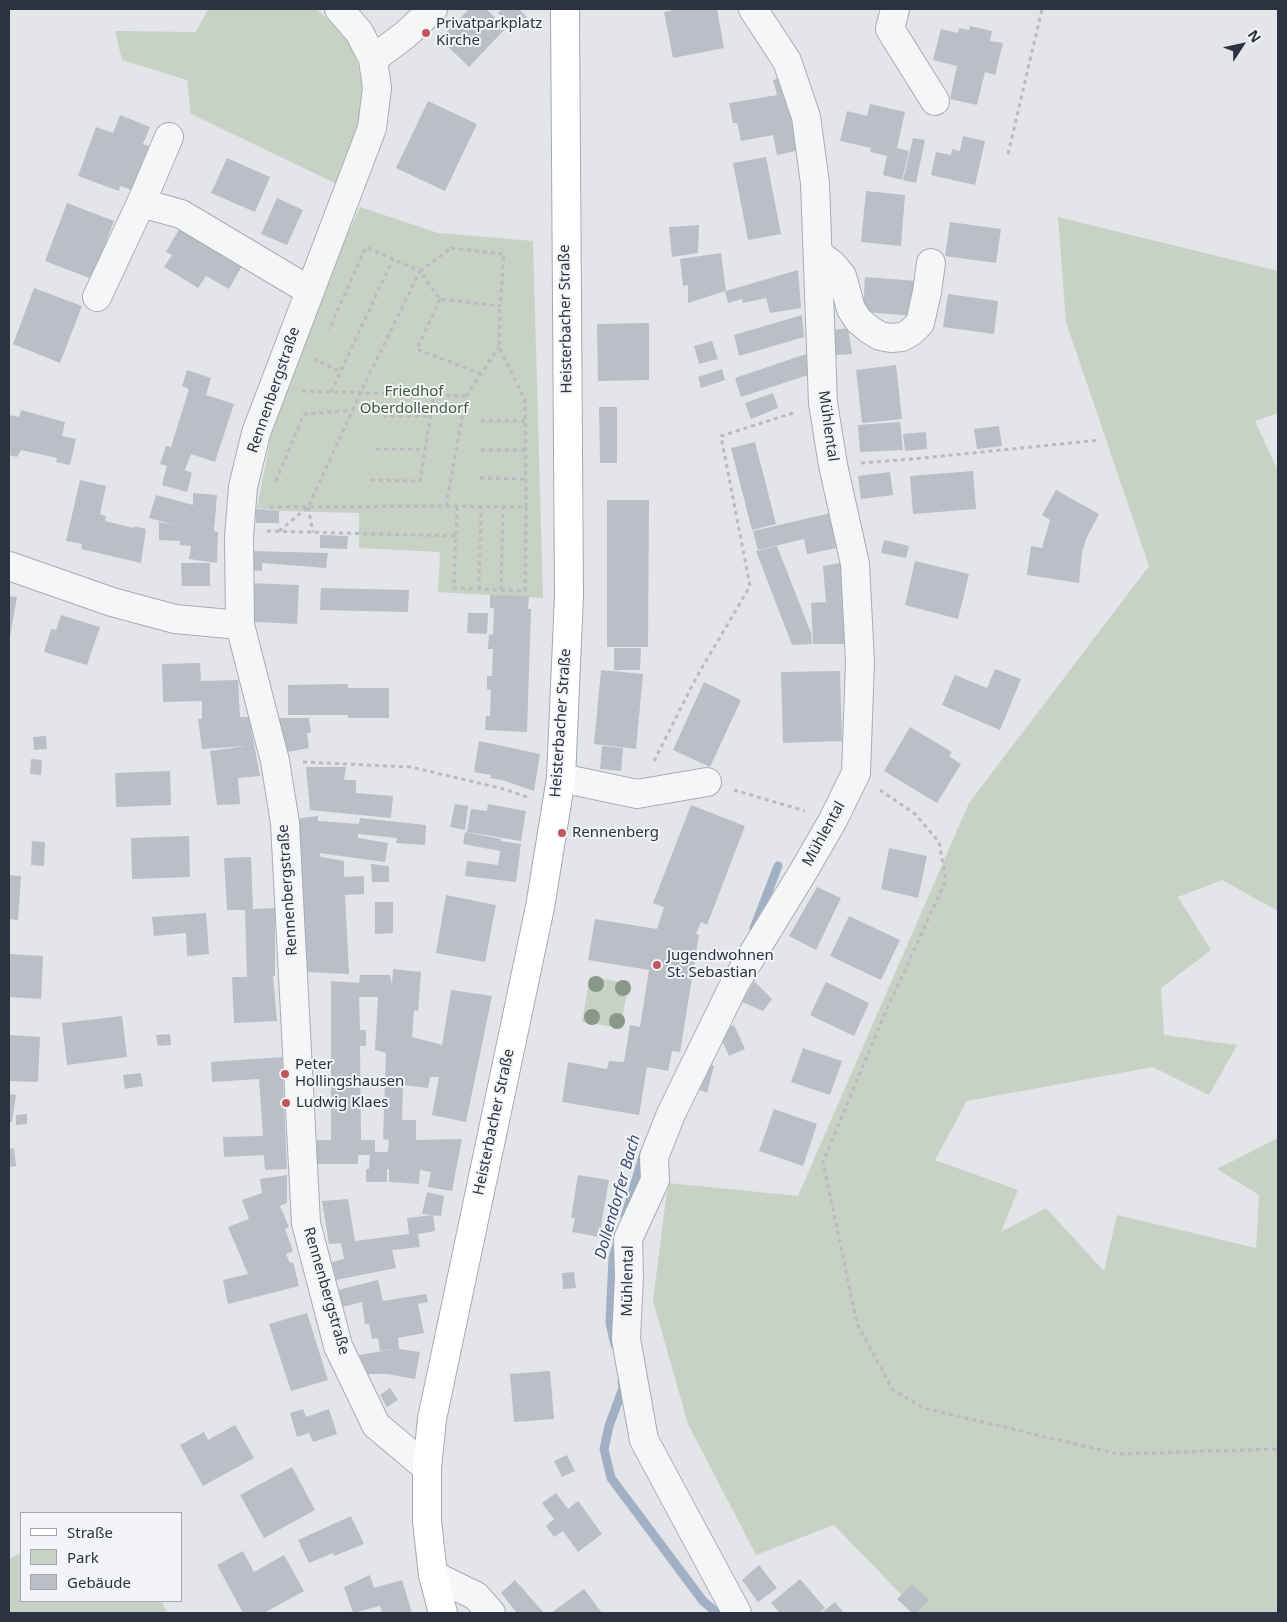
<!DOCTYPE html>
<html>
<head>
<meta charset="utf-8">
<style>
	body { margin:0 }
	#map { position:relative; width:1287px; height:1622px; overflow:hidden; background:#e3e5e9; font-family:"Noto Sans",sans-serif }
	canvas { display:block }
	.frame { position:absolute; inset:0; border:10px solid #2c3240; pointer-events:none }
	.legend { position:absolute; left:20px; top:1512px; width:162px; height:90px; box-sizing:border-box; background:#f2f4f7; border:1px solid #a3a6ae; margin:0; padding:6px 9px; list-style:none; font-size:15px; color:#2c3240 }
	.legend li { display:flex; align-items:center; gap:10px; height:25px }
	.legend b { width:25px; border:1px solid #a3a6ae }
	.north { position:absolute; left:1217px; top:20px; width:50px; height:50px; -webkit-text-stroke:4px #f2f4f7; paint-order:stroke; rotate:55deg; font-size:14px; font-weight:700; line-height:20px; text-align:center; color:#2c3240 }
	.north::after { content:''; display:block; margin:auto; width:18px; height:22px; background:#2c3240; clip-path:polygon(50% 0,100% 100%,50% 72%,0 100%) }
</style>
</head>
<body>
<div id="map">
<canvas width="1287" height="1622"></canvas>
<div class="frame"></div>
<ul class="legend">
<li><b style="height:6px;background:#fff"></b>Straße</li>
<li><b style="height:14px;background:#c7d2c5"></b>Park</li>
<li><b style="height:14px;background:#bbbec6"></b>Gebäude</li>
</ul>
<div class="north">N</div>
</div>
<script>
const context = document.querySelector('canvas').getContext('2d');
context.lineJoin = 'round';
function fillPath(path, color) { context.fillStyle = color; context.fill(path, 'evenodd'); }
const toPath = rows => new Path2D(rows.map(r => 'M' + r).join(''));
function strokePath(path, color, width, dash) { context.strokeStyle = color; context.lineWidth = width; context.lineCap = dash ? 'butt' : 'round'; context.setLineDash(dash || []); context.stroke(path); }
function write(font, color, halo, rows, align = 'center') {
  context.font = font + ' "Noto Sans",sans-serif'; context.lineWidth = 4; context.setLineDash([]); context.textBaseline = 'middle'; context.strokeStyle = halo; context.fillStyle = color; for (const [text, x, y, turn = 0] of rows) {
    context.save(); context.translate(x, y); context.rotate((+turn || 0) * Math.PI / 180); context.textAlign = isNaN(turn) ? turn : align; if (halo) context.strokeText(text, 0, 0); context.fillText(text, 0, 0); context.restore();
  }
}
const green = toPath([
	[208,9,316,9,343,32,355,57,367,91,357,140,337,184,191,114,187,80,122,60,115,31,196,32],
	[360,207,438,233,533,241,543,598,438,592,440,552,359,548,359,513,279,511,257,508,271,435,288,389,299,353,330,272],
	[1058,217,1278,271,1278,413,1255,421,1278,471,1278,911,1222,880,1178,897,1211,950,1161,988,1164,1035,1237,1045,1209,1095,1153,1067,967,1101,935,1160,1018,1190,1001,1232,1046,1208,1104,1271,1117,1215,1256,1248,1259,1195,1217,1169,1278,1138,1278,1613,919,1613,834,1525,756,1555,688,1424,653,1301,668,1183,798,1196,969,803,1149,566,1066,322],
	[590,977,628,983,621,1028,582,1022],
	[21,1553,21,1601,162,1601,167,1613,9,1613,9,1559]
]);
const stream = toPath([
	[754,928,778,866],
	[625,1217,644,1153],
	[615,1345,610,1323,613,1258,618,1241],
	[622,1382,623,1388,609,1426,604,1449,611,1478,703,1601,717,1613]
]);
const building = toPath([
	[469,9,486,9,506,28,469,67,440,39],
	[502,9,519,9,527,17,515,29,498,13],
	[680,9,717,9,724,48,673,58,664,12],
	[970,26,992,31,990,41,1003,43,995,75,985,72,977,105,950,99,957,66,933,60,941,29,958,33,959,28,969,30],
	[788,76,805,149,777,155,773,135,741,141,737,123,733,123,729,103,777,95,773,80],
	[428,101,477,124,445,191,396,168],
	[870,104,905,112,897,148,909,151,902,180,883,175,887,156,870,152,871,148,840,141,847,111,867,116],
	[120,115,150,127,143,144,149,146,132,190,120,186,119,191,78,176,96,127,113,133],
	[963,136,985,141,975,185,931,175,936,152,951,155,952,149,960,151],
	[913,138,925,140,916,183,903,180],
	[766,157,781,234,748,240,733,163],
	[227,158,270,177,255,212,211,193],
	[866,191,905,195,901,246,861,242],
	[277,198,303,210,287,245,261,234],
	[67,203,114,221,92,279,45,261],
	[950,222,1001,229,996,263,945,256],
	[699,225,698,253,672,257,669,227],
	[181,226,243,264,229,289,206,276,198,288,164,267,172,255,166,252],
	[721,253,726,291,798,270,801,308,770,313,766,298,743,303,742,299,728,303,725,291,688,303,688,285,683,286,680,259],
	[865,277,917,281,914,316,863,312],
	[34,288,82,306,60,363,13,344],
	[948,294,998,301,994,334,943,327],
	[802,315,804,337,739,356,734,335],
	[649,323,649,380,598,381,597,324],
	[848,328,852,354,836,355,833,330],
	[712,341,718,359,699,364,694,346],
	[806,354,808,375,741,397,735,378],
	[896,365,902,419,862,423,856,370],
	[722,369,725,380,701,388,698,377],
	[187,370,211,378,206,395,234,404,215,462,191,454,185,470,192,473,187,492,162,485,167,466,160,464,166,446,171,447,189,389,182,386],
	[773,393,778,408,751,419,745,403],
	[599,407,617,407,617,463,600,463],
	[21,410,65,422,62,436,76,439,70,465,56,462,57,458,21,450,17,457,9,455,9,415,19,417],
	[900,422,903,450,860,452,858,425],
	[999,426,1002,446,977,449,974,429],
	[926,432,927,449,905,451,903,434],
	[755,442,776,524,752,530,731,448],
	[973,471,976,509,913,514,910,476],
	[890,472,893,495,861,499,858,476],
	[80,480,106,486,100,514,106,516,105,521,134,528,134,526,146,529,141,563,81,549,82,544,66,541],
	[1056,490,1099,514,1086,539,1082,553,1079,583,1027,575,1031,546,1042,548,1050,520,1042,515],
	[193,493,217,495,214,531,218,532,217,563,189,559,191,546,180,545,180,541,159,540,159,522,174,525,149,518,156,495,193,505],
	[607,500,649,500,648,647,607,647],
	[256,509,279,511,279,523,256,523],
	[835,512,842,547,807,554,804,539,758,550,753,531],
	[320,535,348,536,347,549,320,548],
	[884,540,909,546,906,558,881,553],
	[777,546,811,633,812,644,792,645,756,551],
	[249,551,328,553,326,568,262,563,262,571,248,570],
	[915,561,969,574,958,619,905,605],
	[845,562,848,599,838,600,848,600,850,644,813,644,811,603,826,602,823,566],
	[181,563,210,563,210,586,182,586],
	[247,583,299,585,297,624,255,622],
	[321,588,409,590,408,612,320,610],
	[490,595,529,596,528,609,531,609,527,732,485,730,486,716,490,716,491,690,487,689,487,676,492,676,493,649,488,649,489,634,493,635,494,608,490,608],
	[9,596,17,597,10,637,9,637],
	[468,613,488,613,487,634,467,633],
	[61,615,100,627,87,665,44,652,51,629,56,630],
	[614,648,641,648,640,670,614,670],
	[200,663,201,681,238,680,240,717,249,717,260,776,238,778,240,804,217,805,210,751,246,746,202,749,198,719,202,719,202,701,163,702,162,664],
	[995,669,1021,679,1000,730,942,705,955,675,987,688],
	[601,670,643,674,636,749,594,744],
	[840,671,842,741,783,743,781,672],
	[704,682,741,700,710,767,673,750],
	[348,684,348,688,389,688,389,718,348,718,348,715,288,715,288,685],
	[275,718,309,718,311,733,307,733,309,748,282,753],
	[910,727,952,752,949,756,961,764,937,803,884,771],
	[46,736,47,749,34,750,33,737],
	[479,741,540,754,534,791,502,780,490,778,491,775,474,772],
	[602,746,623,748,621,771,600,769],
	[31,759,42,760,41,775,30,774],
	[306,767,346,767,344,780,356,780,356,793,393,796,391,818,310,810],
	[170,771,171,805,116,807,115,773],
	[455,804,468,806,465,830,450,827],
	[488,804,526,811,521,841,467,832,471,809,487,811],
	[691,805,745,826,707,925,701,922,696,934,699,935,680,1052,672,1051,668,1071,647,1067,639,1115,562,1102,568,1062,607,1069,609,1061,624,1062,630,1025,640,1027,649,970,588,960,595,919,657,929,664,907,653,903],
	[318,816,318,821,359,824,360,818,426,825,425,845,396,843,397,838,358,834,358,838,388,843,385,862,319,853,321,857,344,861,344,877,364,876,364,894,345,895,349,974,307,972,300,856,293,819],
	[465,832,501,839,501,841,521,844,516,882,465,876,467,861,498,865,500,851,463,844],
	[189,836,190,877,132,879,131,838],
	[32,841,45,842,44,866,31,865],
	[889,848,927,856,918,898,881,889],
	[251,857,253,909,275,908,275,976,273,976,277,1021,234,1023,232,977,247,977,245,910,227,910,224,858],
	[371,864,389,866,389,882,372,882],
	[9,875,21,876,18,920,9,919],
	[817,887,841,898,816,950,789,936],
	[446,895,496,905,485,962,436,953],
	[375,902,393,902,393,933,375,934],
	[206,913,209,954,187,956,186,933,154,936,152,917],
	[849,916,900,940,881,980,830,956],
	[9,954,43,956,41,999,9,997],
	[393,969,421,972,418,1011,414,1010,412,1037,442,1045,451,990,492,996,466,1122,432,1115,439,1077,430,1077,428,1088,403,1085,402,1120,416,1120,416,1140,462,1139,452,1191,428,1187,431,1172,420,1170,419,1184,389,1182,389,1169,387,1169,387,1182,366,1182,366,1169,369,1169,370,1155,358,1155,358,1164,317,1164,317,1140,331,1140,331,981,359,983,360,975,390,975,392,985],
	[359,997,378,997,375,1050,386,1053,383,1139,389,1140,388,1152,375,1152,375,1140,361,1140,360,1046,366,1046,366,1030,360,1030],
	[754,981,772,999,763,1011,742,1002],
	[826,982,869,1003,854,1036,810,1015],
	[122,1016,127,1057,67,1065,62,1023],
	[734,1025,745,1049,729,1056,718,1032],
	[170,1034,171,1045,158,1046,156,1035],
	[9,1035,40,1037,38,1082,9,1081],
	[803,1048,842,1061,830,1095,791,1082],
	[282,1057,287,1169,265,1170,264,1155,224,1157,223,1137,263,1136,259,1079,212,1082,211,1062],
	[703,1062,714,1066,707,1093,692,1087],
	[141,1073,143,1086,125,1089,123,1075],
	[9,1094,16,1095,12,1122,9,1122],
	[774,1109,817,1124,803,1166,759,1151],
	[27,1114,27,1124,16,1125,16,1115],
	[14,1148,16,1166,9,1167,9,1149],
	[287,1175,287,1203,280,1206,289,1227,285,1229,293,1251,286,1254,290,1263,293,1262,299,1286,228,1304,223,1280,248,1274,228,1227,249,1219,242,1200,262,1193,260,1179],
	[578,1175,609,1180,599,1237,572,1232,575,1218,571,1218],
	[427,1192,444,1196,441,1216,422,1214],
	[348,1199,355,1241,409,1234,407,1218,433,1215,435,1231,418,1234,420,1247,392,1250,396,1268,336,1280,332,1262,344,1259,341,1243,329,1244,322,1201],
	[574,1272,576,1288,563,1289,562,1273],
	[378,1280,383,1301,426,1294,428,1302,418,1304,424,1333,398,1338,399,1349,420,1352,415,1379,387,1374,368,1374,359,1355,395,1349,380,1351,378,1338,372,1339,369,1324,365,1324,362,1302,342,1307,338,1290],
	[307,1313,328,1380,291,1391,269,1324],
	[550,1371,554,1419,514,1422,510,1374],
	[390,1388,398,1400,387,1407,380,1395],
	[303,1409,306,1417,329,1409,337,1434,313,1442,309,1433,297,1437,290,1413],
	[235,1425,254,1458,203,1486,180,1445,204,1432,208,1440],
	[567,1455,575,1471,562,1477,554,1461],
	[292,1467,315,1510,264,1538,240,1495],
	[556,1493,568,1509,578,1501,602,1534,578,1552,563,1531,554,1537,546,1526,554,1519,542,1503],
	[351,1516,364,1544,334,1556,333,1553,309,1563,298,1540],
	[243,1551,254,1572,284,1555,304,1591,264,1613,243,1613,217,1565],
	[759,1565,777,1588,758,1602,742,1580],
	[370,1575,374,1588,402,1580,412,1613,382,1613,380,1606,353,1613,344,1587],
	[800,1579,825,1608,819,1613,780,1613,771,1603],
	[515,1580,544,1613,517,1613,501,1593],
	[912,1584,929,1600,916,1613,912,1613,897,1599],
	[584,1589,602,1613,551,1613],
	[835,1602,844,1613,821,1613]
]);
const path = toPath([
	[1008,154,1042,9],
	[451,248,504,254,500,306,440,299,420,271,451,248],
	[440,299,417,349,481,374],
	[316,358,315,360,340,371],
	[302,391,466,396],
	[331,392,393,259],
	[383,416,431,416],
	[481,421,525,421],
	[376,449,426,449],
	[481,450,526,450],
	[861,463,913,459,1100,440],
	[480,478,526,479],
	[371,480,420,481,434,395],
	[276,481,304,414,353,410],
	[446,506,526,507,525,400,499,347,500,306],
	[270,507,446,506,466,396,499,347],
	[308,507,313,532],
	[457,507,454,588,525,591,526,507],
	[267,531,456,536],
	[279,531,308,507,366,381,420,271,366,247,329,330],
	[479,589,481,507],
	[501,590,503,507],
	[654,761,696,678,750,586,721,436,796,412],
	[303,762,411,767,504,789,530,798],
	[734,790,805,811],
	[880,790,915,814,939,842,946,880,883,1018,823,1162,857,1324,893,1390,923,1408,1118,1454,1278,1449]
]);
const minor = toPath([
	[339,9,359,32,373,59,377,88,372,128,256,433,243,487,239,537,240,625,275,761,285,823,306,1223,338,1346,376,1425,427,1468],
	[895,9,890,29,935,101],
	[373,59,405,35,433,9],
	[169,137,141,203,181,214,310,291],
	[819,254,833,265,842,276,851,309,858,320,870,330,880,336,891,338,902,337,911,332,920,323,927,292,931,263],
	[97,297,141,203],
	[9,566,112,602,175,619,240,625],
	[561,778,637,794,707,782],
	[433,1575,476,1596,491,1613],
	[737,1613,644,1440,626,1339,629,1277,628,1239,655,1180,654,1157,671,1114,735,983,803,872,833,820,856,773,860,662,855,564,833,465,823,403,815,183,806,117,787,61,753,9]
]);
const major = toPath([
	[443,1613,433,1575,427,1521,427,1468,432,1419,540,907,561,778,569,596,565,9]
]);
const trees = [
	[596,984],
	[623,988],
	[592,1017],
	[617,1021]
];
const markers = [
	[426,33,5,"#c0565e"],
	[562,833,5,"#c0565e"],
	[657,965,5,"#c0565e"],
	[285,1074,5,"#c0565e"],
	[286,1103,5,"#c0565e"]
];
const poiNames = [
	["Privatparkplatz",436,24],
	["Kirche",436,41],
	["Rennenberg",572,833],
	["Jugendwohnen",667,956],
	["St. Sebastian",667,973],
	["Peter",295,1065],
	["Hollingshausen",295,1082],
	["Ludwig Klaes",296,1103]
];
const streetNames = [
	["Heisterbacher Straße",566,319,-91],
	["Rennenbergstraße",274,390,-71],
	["Mühlental",828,426,82],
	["Heisterbacher Straße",561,723,-86],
	["Mühlental",824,834,-61],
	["Rennenbergstraße",288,890,-94],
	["Heisterbacher Straße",494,1122,-78],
	["Mühlental",628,1281,-89],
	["Rennenbergstraße",326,1291,74]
];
const parkNames = [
	["Friedhof",414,392],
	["Oberdollendorf",414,409]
];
const waterNames = [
	["Dollendorfer Bach",618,1197,-74]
];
fillPath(green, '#c7d2c5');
strokePath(stream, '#a2b0c5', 9);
fillPath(building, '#bbbec6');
strokePath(minor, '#a8acb3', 30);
strokePath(major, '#a3a9b4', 30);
strokePath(path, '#b9bbc1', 3, [4, 4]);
strokePath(minor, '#f5f6f8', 28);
strokePath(major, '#fff', 28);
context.fillStyle = '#899989';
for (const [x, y] of trees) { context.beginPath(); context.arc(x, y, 8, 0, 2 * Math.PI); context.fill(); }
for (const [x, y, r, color] of markers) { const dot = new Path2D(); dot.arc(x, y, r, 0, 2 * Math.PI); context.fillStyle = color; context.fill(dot); strokePath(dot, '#f2f4f7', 2); }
write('15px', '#2c3240', '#f2f4f7', poiNames, 'left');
write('15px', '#2c3240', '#f2f4f7', streetNames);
write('15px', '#3f5a3b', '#f2f4f7', parkNames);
write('italic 16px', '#3b4e6f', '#f2f4f7', waterNames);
</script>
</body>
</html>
